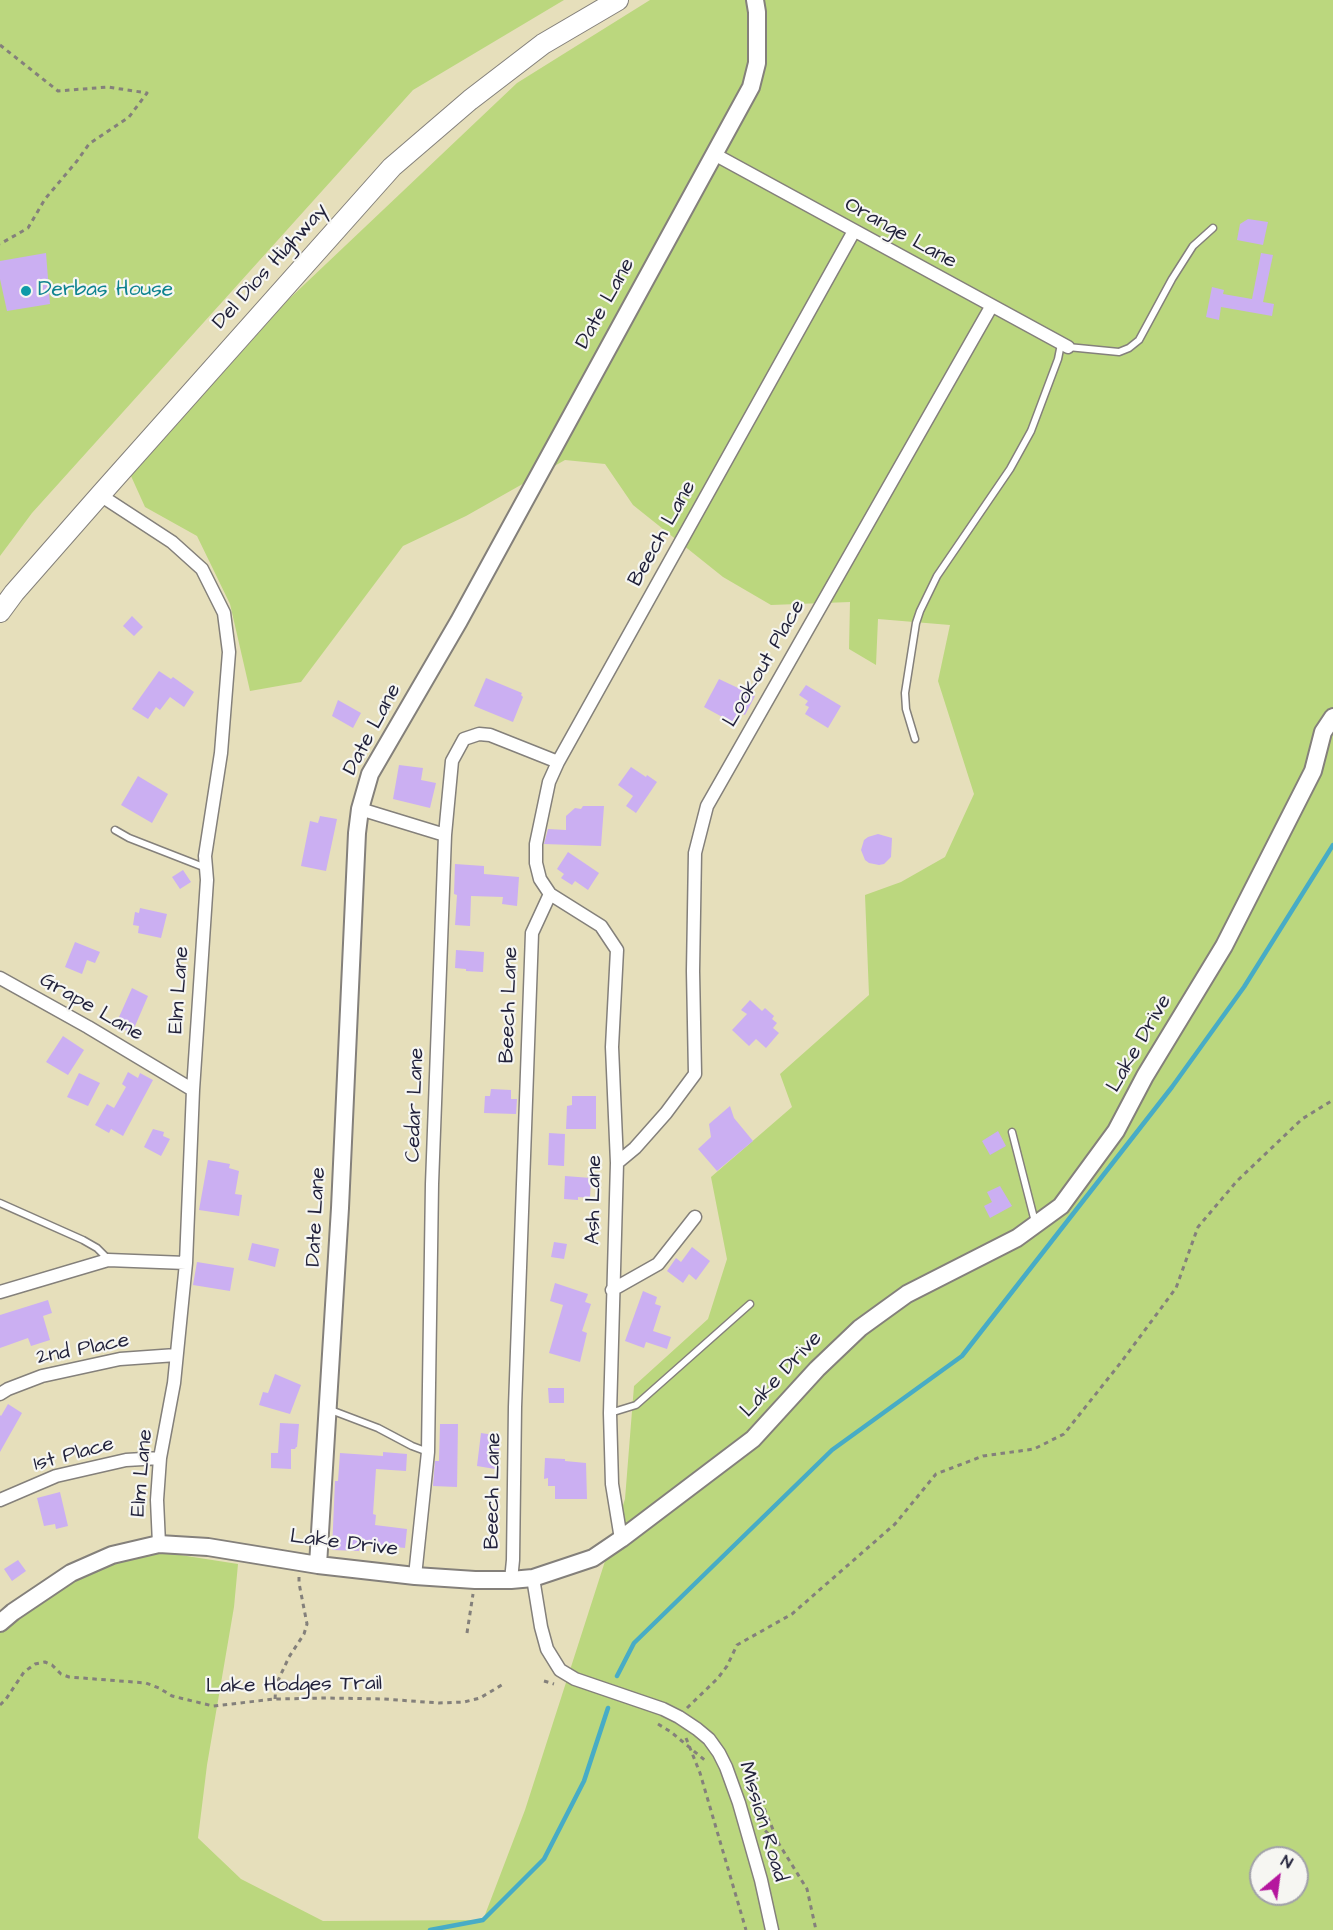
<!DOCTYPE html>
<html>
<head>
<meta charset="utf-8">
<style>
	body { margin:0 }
	#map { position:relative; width:1333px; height:1930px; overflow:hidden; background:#e6dfbb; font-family:"Architects Daughter",sans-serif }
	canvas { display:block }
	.north { position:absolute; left:1249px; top:1846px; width:60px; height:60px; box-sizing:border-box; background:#f6f6f2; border:2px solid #a1a1a9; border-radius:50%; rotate:29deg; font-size:16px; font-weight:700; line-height:24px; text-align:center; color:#22223b }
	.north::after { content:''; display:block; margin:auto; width:21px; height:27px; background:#b5179e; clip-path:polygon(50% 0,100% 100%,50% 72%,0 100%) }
</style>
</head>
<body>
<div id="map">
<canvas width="1333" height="1930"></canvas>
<div class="north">N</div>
</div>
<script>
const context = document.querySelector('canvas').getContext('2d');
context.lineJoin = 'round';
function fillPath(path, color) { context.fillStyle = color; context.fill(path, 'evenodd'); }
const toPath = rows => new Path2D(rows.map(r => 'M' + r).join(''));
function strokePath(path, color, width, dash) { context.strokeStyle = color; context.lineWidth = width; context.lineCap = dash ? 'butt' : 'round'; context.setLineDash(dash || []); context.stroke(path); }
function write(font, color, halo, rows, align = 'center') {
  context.font = font + ' "Architects Daughter",sans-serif'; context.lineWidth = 4.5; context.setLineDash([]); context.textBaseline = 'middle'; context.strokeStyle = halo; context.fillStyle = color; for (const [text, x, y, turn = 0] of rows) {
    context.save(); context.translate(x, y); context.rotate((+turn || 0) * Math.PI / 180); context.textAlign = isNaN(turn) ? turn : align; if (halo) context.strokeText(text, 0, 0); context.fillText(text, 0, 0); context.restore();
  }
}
const green = toPath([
	[0,0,564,0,413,90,32,513,0,556],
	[650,0,1333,0,1333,1930,0,1930,0,1623,13,1612,135,1548,238,1564,234,1607,207,1765,198,1838,241,1879,323,1921,483,1920,525,1810,625,1499,634,1386,708,1319,727,1259,711,1177,792,1107,780,1074,869,995,865,895,901,882,945,857,974,794,938,681,950,625,878,619,876,665,849,649,850,602,771,605,723,577,633,505,605,464,565,460,466,516,403,546,301,682,250,691,230,604,197,536,145,507,131,476,288,300,517,83],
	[1261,1858,1297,1858,1297,1894,1261,1894]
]);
const stream = toPath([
	[617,1676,634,1643,832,1450,962,1356,1172,1087,1244,987,1333,845],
	[430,1930,483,1920,544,1859,584,1781,608,1708]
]);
const building = toPath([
	[1248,219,1268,222,1263,245,1237,240,1240,224],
	[46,253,50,304,7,311,0,279,0,261],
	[1261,253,1273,255,1263,302,1274,304,1272,316,1221,307,1219,320,1206,317,1212,287,1224,290,1223,294,1252,299],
	[132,616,143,627,134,636,123,626],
	[159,671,171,679,173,677,194,692,184,707,170,697,160,710,156,707,148,719,132,709],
	[486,678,522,693,521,695,523,697,513,722,474,706],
	[719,679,755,696,745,715,738,712,737,725,704,707],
	[806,685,841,706,828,728,805,714,809,707,805,705,808,701,799,695],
	[338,700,361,713,353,728,332,716],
	[399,765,423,768,421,780,436,783,430,808,393,799],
	[631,767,646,777,647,775,657,782,636,813,626,806,633,796,618,785],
	[138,776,168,794,152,823,121,805],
	[583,806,604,806,601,846,544,844,548,829,566,830,566,816,575,808,581,809],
	[320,816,337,819,326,871,301,866,310,821,318,823],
	[878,834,892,838,891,857,884,864,879,865,869,863,865,860,861,850,864,840,868,837],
	[568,852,599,873,588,890,575,881,572,885,561,878,564,874,557,869],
	[455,864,484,866,484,874,519,877,517,906,502,904,503,897,471,896,470,926,455,925,457,895,454,894],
	[183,870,191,882,180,889,172,877],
	[140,908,167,914,161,938,138,933,139,926,133,925,135,912,139,913],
	[75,942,100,952,95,963,87,960,82,974,65,967],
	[456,950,484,952,483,972,466,971,466,969,455,968],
	[132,988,148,996,132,1033,115,1026],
	[750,1000,762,1011,765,1008,774,1016,772,1019,777,1023,773,1028,779,1033,766,1048,756,1039,749,1046,732,1030,747,1014,741,1010],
	[63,1036,84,1050,68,1075,46,1062],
	[128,1072,138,1078,140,1073,153,1080,123,1136,111,1129,109,1133,95,1125,107,1104,114,1108,126,1087,122,1084],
	[79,1073,100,1083,88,1106,67,1097],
	[491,1089,511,1090,511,1099,517,1099,516,1114,484,1113,485,1096,490,1096],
	[572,1096,596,1096,596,1129,566,1129,567,1106,572,1105],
	[730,1106,734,1118,753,1141,717,1171,698,1149,711,1137,709,1124],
	[153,1129,164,1132,163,1136,170,1139,161,1156,144,1147],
	[998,1131,1006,1146,990,1155,982,1141],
	[549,1133,565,1134,564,1166,548,1165],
	[208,1160,230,1164,229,1168,239,1171,235,1194,242,1195,239,1216,199,1210],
	[565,1176,591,1178,590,1198,578,1197,578,1200,564,1199],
	[1000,1186,1012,1206,990,1218,984,1206,992,1202,987,1192],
	[554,1242,567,1244,564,1259,551,1257],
	[252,1243,279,1249,275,1267,248,1260],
	[692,1247,710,1261,696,1280,689,1274,683,1283,667,1271,676,1258,681,1262],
	[197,1262,234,1268,230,1291,193,1285],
	[555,1283,588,1294,585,1302,591,1304,582,1331,587,1333,580,1362,549,1353,563,1305,550,1301],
	[643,1291,657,1297,655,1304,661,1306,653,1331,671,1337,667,1349,646,1342,644,1348,625,1341],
	[48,1300,52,1313,43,1316,50,1340,31,1346,28,1338,0,1348,0,1315],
	[275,1374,301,1385,290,1414,259,1405,263,1392,268,1393],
	[548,1388,564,1388,564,1403,549,1403],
	[8,1404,22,1413,0,1452,0,1415,1,1416],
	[280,1423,299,1424,297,1447,296,1447,295,1449,291,1449,291,1469,271,1468,271,1453,278,1453],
	[440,1424,458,1424,457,1487,433,1486,435,1461,439,1461],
	[481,1433,501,1436,497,1464,496,1463,495,1469,477,1466],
	[383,1452,407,1454,406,1471,376,1469,373,1514,376,1515,375,1525,407,1529,405,1548,361,1543,359,1551,332,1550,335,1481,338,1481,340,1453,383,1456],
	[545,1458,565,1459,565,1461,586,1463,587,1499,555,1499,555,1486,548,1486,548,1478,544,1479],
	[60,1492,68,1526,56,1529,55,1524,44,1526,37,1498],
	[18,1560,26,1571,12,1581,4,1569]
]);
const path = toPath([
	[0,45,58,91,108,87,147,93,129,117,89,144,77,161,45,199,28,228,0,244],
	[467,1633,473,1594],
	[544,1681,554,1684],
	[275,1699,276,1685,289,1657,304,1634,307,1624,299,1583,299,1576],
	[0,1705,6,1699,24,1672,35,1664,45,1662,52,1665,61,1674,69,1677,146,1683,159,1688,172,1696,213,1706,275,1699,327,1698,384,1699,439,1703,464,1702,480,1698,505,1683],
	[687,1708,718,1678,727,1666,737,1645,792,1614,895,1524,936,1474,983,1456,1034,1449,1064,1434,1122,1361,1176,1288,1198,1227,1237,1181,1302,1119,1333,1100],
	[658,1724,671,1732,707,1762],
	[686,1738,700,1773,746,1930],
	[743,1769,759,1796,779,1844,807,1889,816,1930],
	[759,1824,777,1843]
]);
const service = toPath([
	[1068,347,1119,352,1129,348,1139,340,1172,279,1193,246,1213,228],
	[915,739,906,709,905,693,916,623,920,611,937,576,1010,469,1031,431,1058,359,1061,344],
	[115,830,129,838,206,868],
	[1012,1132,1035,1222],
	[0,1203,83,1240,97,1248,108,1259],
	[328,1409,378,1428,412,1446,428,1452],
	[610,1413,636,1405,750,1304]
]);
const minor = toPath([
	[714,154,1068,347],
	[100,495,172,542,202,569,224,613,229,652,221,753,205,856,207,880,193,1090,186,1263,174,1383,160,1458,157,1500,159,1544],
	[360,809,445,835],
	[0,978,88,1027,193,1090],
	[617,1163,635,1148,666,1113,695,1074,693,971,695,853,707,806,991,307],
	[612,1290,658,1264,695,1217],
	[0,1292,108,1260,186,1263],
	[0,1394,8,1389,42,1376,120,1359,176,1355],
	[0,1500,56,1476,126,1460,160,1458],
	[621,1539,612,1484,610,1413,617,1163,612,1047,617,950,601,926,550,894,540,879,536,863,536,844,549,782,558,762,854,231],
	[415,1576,428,1452,432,1184,445,835,452,761,464,739,479,734,490,735,558,762],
	[533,1578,541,1627,547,1649,560,1670,575,1679,663,1709,679,1717,697,1729,709,1739,719,1753,726,1767,739,1803,761,1880,772,1930],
	[511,1580,513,1560,515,1407,532,933,550,894]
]);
const tertiary = toPath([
	[318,1565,340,1208,357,833,360,809,370,774,459,621,751,87,757,63,757,12,755,0],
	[0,1623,13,1612,71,1573,112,1555,159,1544,208,1547,318,1565,415,1576,475,1580,511,1580,533,1578,593,1558,621,1539,753,1439,817,1369,860,1328,907,1294,1017,1238,1061,1206,1116,1131,1145,1076,1224,946,1313,771,1323,732,1333,717]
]);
const primary = toPath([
	[0,612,14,593,100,495,392,167,470,100,543,44,618,0]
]);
const markers = [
	[26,291,6,"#0f9aa8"]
];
const streetNames = [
	["Orange Lane",900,234,29],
	["Del Dios Highway",271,267,-48],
	["Date Lane",606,304,-61],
	["Beech Lane",663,534,-61],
	["Lookout Place",765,664,-60],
	["Date Lane",373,730,-62],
	["Elm Lane",180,990,-86],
	["Beech Lane",510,1005,-88],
	["Grape Lane",91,1008,30],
	["Lake Drive",1140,1044,-60],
	["Cedar Lane",416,1105,-88],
	["Ash Lane",595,1200,-89],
	["Date Lane",317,1217,-87],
	["2nd Place",83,1350,-11],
	["Lake Drive",782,1375,-47],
	["1st Place",74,1455,-15],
	["Elm Lane",143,1473,-85],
	["Beech Lane",494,1491,-89],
	["Lake Drive",344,1544,7],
	["Lake Hodges Trail",294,1686,-1],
	["Mission Road",762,1822,73]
];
const cultureNames = [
	["Derbas House",38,291]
];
fillPath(green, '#bbd77e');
strokePath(stream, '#47acc6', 4.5);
fillPath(building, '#cbaff2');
strokePath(service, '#84807b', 9);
strokePath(minor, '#84807b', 15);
strokePath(tertiary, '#84807b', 20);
strokePath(primary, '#84807b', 22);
strokePath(path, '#84807b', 3, [4.5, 4.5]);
strokePath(service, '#fff', 6);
strokePath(minor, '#fff', 12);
strokePath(tertiary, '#fff', 16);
strokePath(primary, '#fff', 20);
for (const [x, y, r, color] of markers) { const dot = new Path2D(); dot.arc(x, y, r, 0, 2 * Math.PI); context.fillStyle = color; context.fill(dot); strokePath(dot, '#f6f6f2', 2); }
write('21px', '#22223b', '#f6f6f2', streetNames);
write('21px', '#0d838f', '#f6f6f2', cultureNames, 'left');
</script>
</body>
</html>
